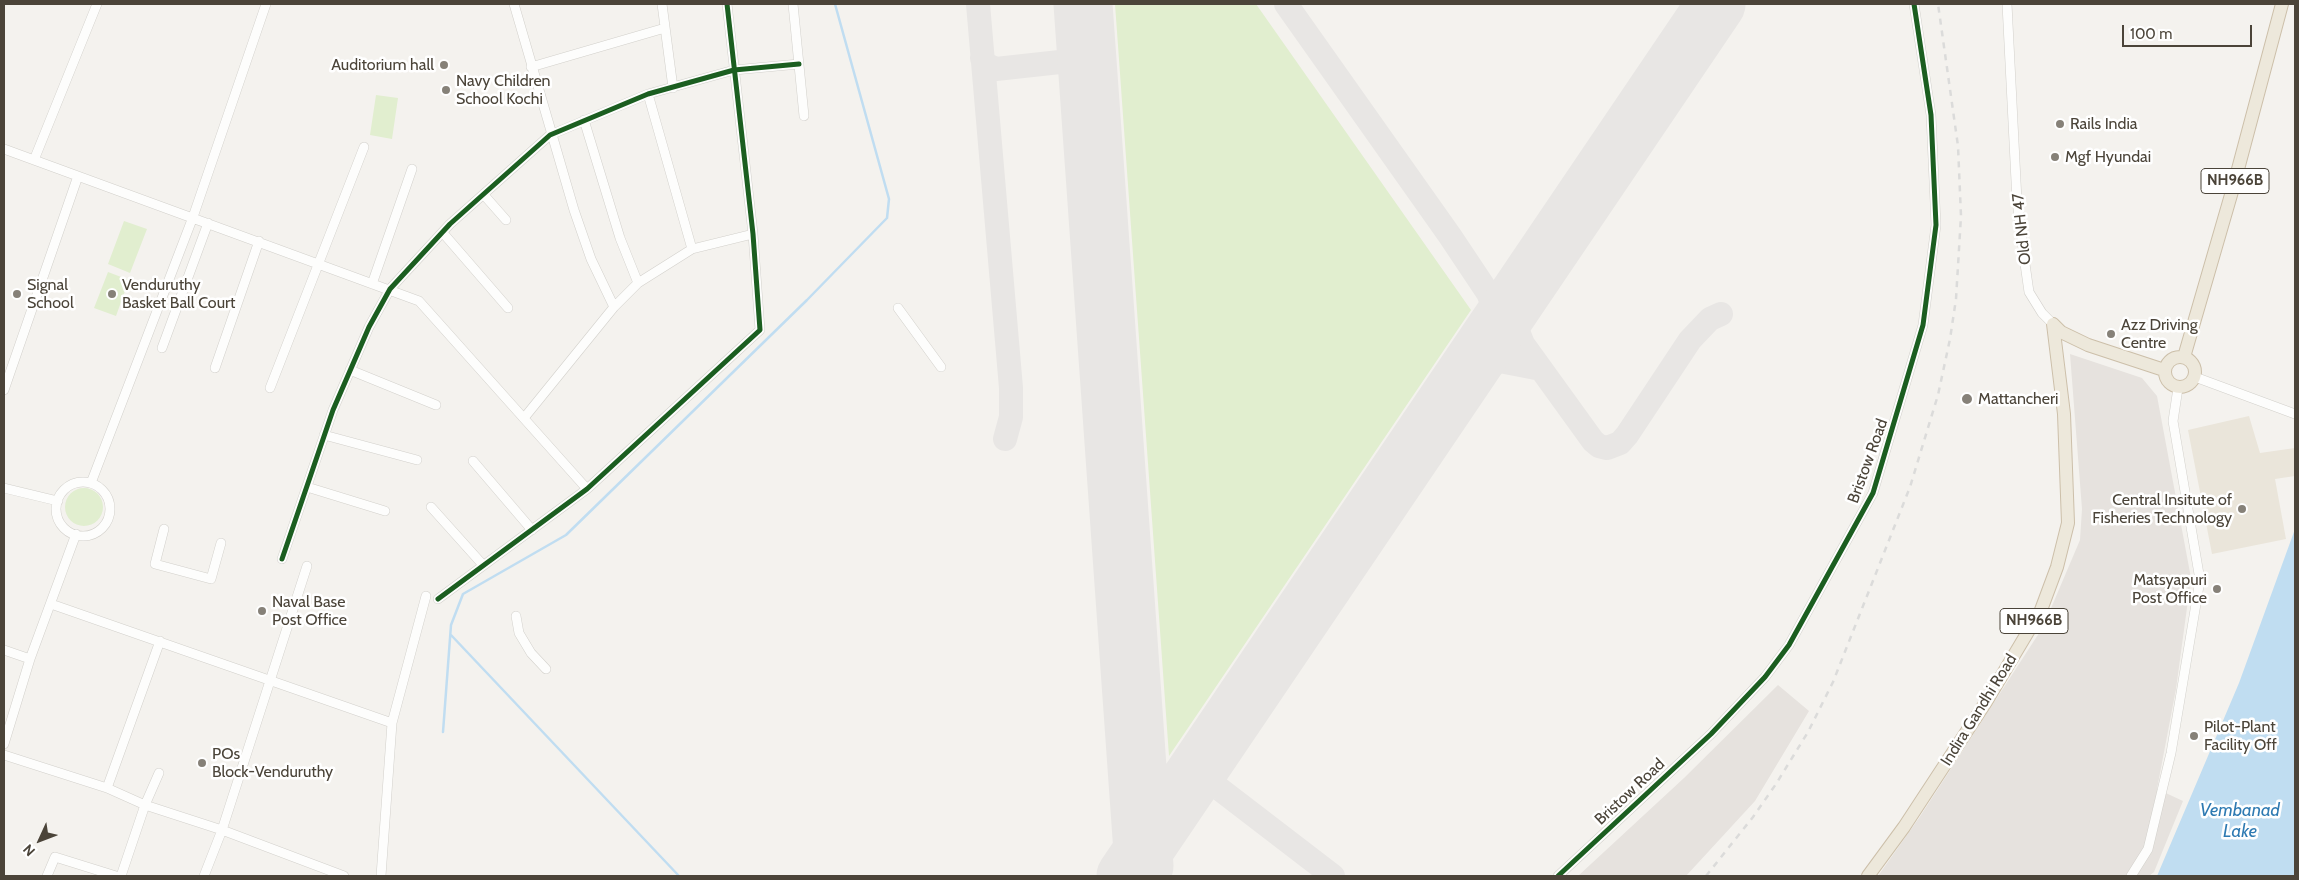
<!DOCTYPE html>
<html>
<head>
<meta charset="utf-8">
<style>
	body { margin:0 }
	#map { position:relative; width:2299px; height:880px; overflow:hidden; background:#f4f2ee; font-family:Cabin,sans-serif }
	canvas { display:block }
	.frame { position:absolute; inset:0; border:5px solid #4b4439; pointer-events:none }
	.north { position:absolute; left:15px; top:815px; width:50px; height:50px; -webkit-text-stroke:4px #fff; paint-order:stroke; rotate:227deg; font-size:14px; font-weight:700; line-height:20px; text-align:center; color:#4b4439 }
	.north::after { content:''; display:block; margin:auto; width:18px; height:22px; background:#4b4439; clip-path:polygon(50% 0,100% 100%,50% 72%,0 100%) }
	.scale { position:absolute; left:2122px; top:25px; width:130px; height:22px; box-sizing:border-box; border:2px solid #4b4439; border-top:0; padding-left:6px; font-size:15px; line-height:18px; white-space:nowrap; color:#4b4439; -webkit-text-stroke:4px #fff; paint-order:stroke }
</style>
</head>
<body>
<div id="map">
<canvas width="2299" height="880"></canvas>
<div class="frame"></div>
<div class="north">N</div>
<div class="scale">100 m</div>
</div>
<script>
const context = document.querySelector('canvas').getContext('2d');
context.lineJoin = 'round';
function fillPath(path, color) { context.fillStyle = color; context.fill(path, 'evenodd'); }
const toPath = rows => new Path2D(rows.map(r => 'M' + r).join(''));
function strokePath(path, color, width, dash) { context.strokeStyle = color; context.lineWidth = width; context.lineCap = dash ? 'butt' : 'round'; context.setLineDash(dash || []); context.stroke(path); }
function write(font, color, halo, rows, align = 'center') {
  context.font = font + ' Cabin,sans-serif'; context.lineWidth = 5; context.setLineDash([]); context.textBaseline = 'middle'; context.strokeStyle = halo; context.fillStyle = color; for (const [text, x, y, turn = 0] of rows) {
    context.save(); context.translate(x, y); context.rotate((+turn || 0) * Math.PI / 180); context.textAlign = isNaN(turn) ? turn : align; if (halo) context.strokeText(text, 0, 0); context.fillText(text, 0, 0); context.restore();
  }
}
const industrial = toPath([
	[2070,354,2142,378,2157,396,2191,578,2176,689,2157,789,2183,801,2154,872,2149,876,1878,876,1919,818,2043,627,2080,540,2082,509],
	[1778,685,1809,711,1755,801,1686,876,1578,876,1684,778]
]);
const education = toPath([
	[2249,416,2260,453,2295,448,2295,476,2275,479,2286,539,2212,554,2188,430]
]);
const green = toPath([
	[1115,4,1256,4,1471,310,1169,756],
	[376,95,398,98,392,139,370,135],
	[124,221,147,229,130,273,108,264],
	[108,272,129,280,116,316,94,308],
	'65 507a19 19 0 1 1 38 0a19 19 0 1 1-38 0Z'
]);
const water = toPath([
	[2295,529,2295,876,2157,876,2239,683]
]);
const stream = toPath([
	[451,635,679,876],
	[443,732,451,625,463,594,566,535,807,300,887,218,889,199,835,4]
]);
const taxiway = toPath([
	[978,4,1011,388,1011,417,1005,439],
	[1286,4,1450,236,1488,293,1496,302,1505,305,1511,303,1520,296],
	[982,58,987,65,996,69,1069,61,1079,57,1086,47],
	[1488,293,1497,316,1494,335],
	[1520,296,1515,315,1515,324,1523,344,1593,441,1599,446,1607,448,1620,443,1627,435,1690,340,1710,319,1721,314],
	[1479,357,1541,369],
	[1209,753,1207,760,1209,774,1217,787,1333,876],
	[1181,794,1202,786,1217,787]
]);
const runway = toPath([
	[1083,4,1144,866],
	[1126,876,1716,4]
]);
const minor = toPath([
	[514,4,574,210,591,259,614,307],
	[662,4,673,88],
	[793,4,804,116],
	[2007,4,2017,201,2025,264,2029,292,2042,313,2053,324],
	[531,67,665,28],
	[648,94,692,249],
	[584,120,620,238,638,283],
	[4,149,419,301,587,489],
	[34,160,97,4],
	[484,195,506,220],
	[443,233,508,308],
	[372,284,412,169],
	[898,308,941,367],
	[162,348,208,223],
	[215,368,259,241],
	[350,370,436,405],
	[2195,377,2295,414],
	[270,388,364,147],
	[4,390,78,176],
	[524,418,614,307,638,283,692,249,753,234],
	[324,435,417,460],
	[473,461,532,530],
	'56 509a27 27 0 1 1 54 0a27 27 0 1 1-54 0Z',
	[91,483,193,217,266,4],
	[307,487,385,511],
	[4,488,58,501],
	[431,507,483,565],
	[164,529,155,564,211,579,221,543],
	[282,559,333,410,369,327,390,289,450,224,550,135,648,94,734,70,799,64],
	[438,599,587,489,760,330,753,234,727,4],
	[51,604,392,723],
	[516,616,519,633,531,653,546,669],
	[4,650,30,659],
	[4,744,30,659,76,534],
	[4,755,107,788,145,805,222,830,344,876],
	[107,788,160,641],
	[47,876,55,857,116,876],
	[121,876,145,805,159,773],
	[204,876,222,830,307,566],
	[381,876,392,723,426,596],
	[1558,876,1711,734,1765,677,1789,645,1873,493,1923,325,1936,225,1931,115,1914,4],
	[2131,876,2148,849,2171,753,2200,580,2173,421,2178,388]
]);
const highway = toPath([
	[2053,324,2061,332,2088,345,2164,370],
	'2165 372a15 15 0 1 1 30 0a15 15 0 1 1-30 0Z',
	[2184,357,2233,188,2282,4],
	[1868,876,1904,827,1986,702,2041,610,2057,567,2068,523,2064,414,2053,324]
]);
const rail = toPath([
	[1706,876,1753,817,1776,784,1808,732,1833,682,1910,487,1938,395,1950,339,1956,299,1961,216,1958,146,1938,4]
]);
const cycleway = toPath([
	[282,559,333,410,369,327,390,289,450,224,550,135,648,94,734,70,799,64],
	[438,599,587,489,760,330,753,234,727,4],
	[1558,876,1711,734,1765,677,1789,645,1873,493,1923,325,1936,225,1931,115,1914,4]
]);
const markers = [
	[444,65,5,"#868178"],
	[446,90,5,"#868178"],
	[2060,124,5,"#868178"],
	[2055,157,5,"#868178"],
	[17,294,5,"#868178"],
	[112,294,5,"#868178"],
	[2111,334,5,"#868178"],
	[1967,399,6,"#868178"],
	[2242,509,5,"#868178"],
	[2217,589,5,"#868178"],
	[262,611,5,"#868178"],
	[2194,736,5,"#868178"],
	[202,763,5,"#868178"]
];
const shields = [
	[2235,181,68],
	[2034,621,68]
];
const shieldNames = [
	["NH966B",2235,181],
	["NH966B",2034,621]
];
const poiNames = [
	["Auditorium hall",434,65,"right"],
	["Navy Children",456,81],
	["School Kochi",456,99],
	["Rails India",2070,124],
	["Mgf Hyundai",2065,157],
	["Signal",27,285],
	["School",27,303],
	["Venduruthy",122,285],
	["Basket Ball Court",122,303],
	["Azz Driving",2121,325],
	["Centre",2121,343],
	["Mattancheri",1978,399],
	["Central Insitute of",2232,500,"right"],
	["Fisheries Technology",2232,518,"right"],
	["Matsyapuri",2207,580,"right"],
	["Post Office",2207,598,"right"],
	["Naval Base",272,602],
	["Post Office",272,620],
	["Pilot-Plant",2204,727],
	["Facility Off",2204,745],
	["POs",212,754],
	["Block-Venduruthy",212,772]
];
const streetNames = [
	["Old NH 47",2022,229,-96],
	["Bristow Road",1868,461,-70],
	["Indira Gandhi Road",1979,710,-58],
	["Bristow Road",1630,792,-43]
];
const waterNames = [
	["Vembanad",2240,811],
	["Lake",2240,832]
];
fillPath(industrial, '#e6e2de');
fillPath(education, '#eae5da');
fillPath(green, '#e1eecf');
fillPath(water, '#c0ddf1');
strokePath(stream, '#c0ddf1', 2.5);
strokePath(taxiway, '#e8e6e4', 24);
strokePath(runway, '#e8e6e4', 59);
strokePath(minor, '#d2d0cb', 10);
strokePath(highway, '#ccbfa9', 14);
strokePath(minor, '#fdfdfc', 9);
strokePath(highway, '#ede8db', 12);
strokePath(rail, '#dbdbda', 2.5, [6, 6]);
strokePath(cycleway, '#1b5e20', 5);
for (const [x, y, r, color] of markers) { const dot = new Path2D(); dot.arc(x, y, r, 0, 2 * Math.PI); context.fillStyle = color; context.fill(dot); strokePath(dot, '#fff', 2); }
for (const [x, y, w] of shields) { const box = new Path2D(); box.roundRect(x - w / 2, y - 12.5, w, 25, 4); context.fillStyle = '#fff'; context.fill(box); strokePath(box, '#4b4439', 1); }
write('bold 15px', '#4b4439', null, shieldNames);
write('16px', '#4b4439', '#fff', poiNames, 'left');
write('16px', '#4b4439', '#fff', streetNames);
write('italic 18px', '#2e7ab2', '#fff', waterNames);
</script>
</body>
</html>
